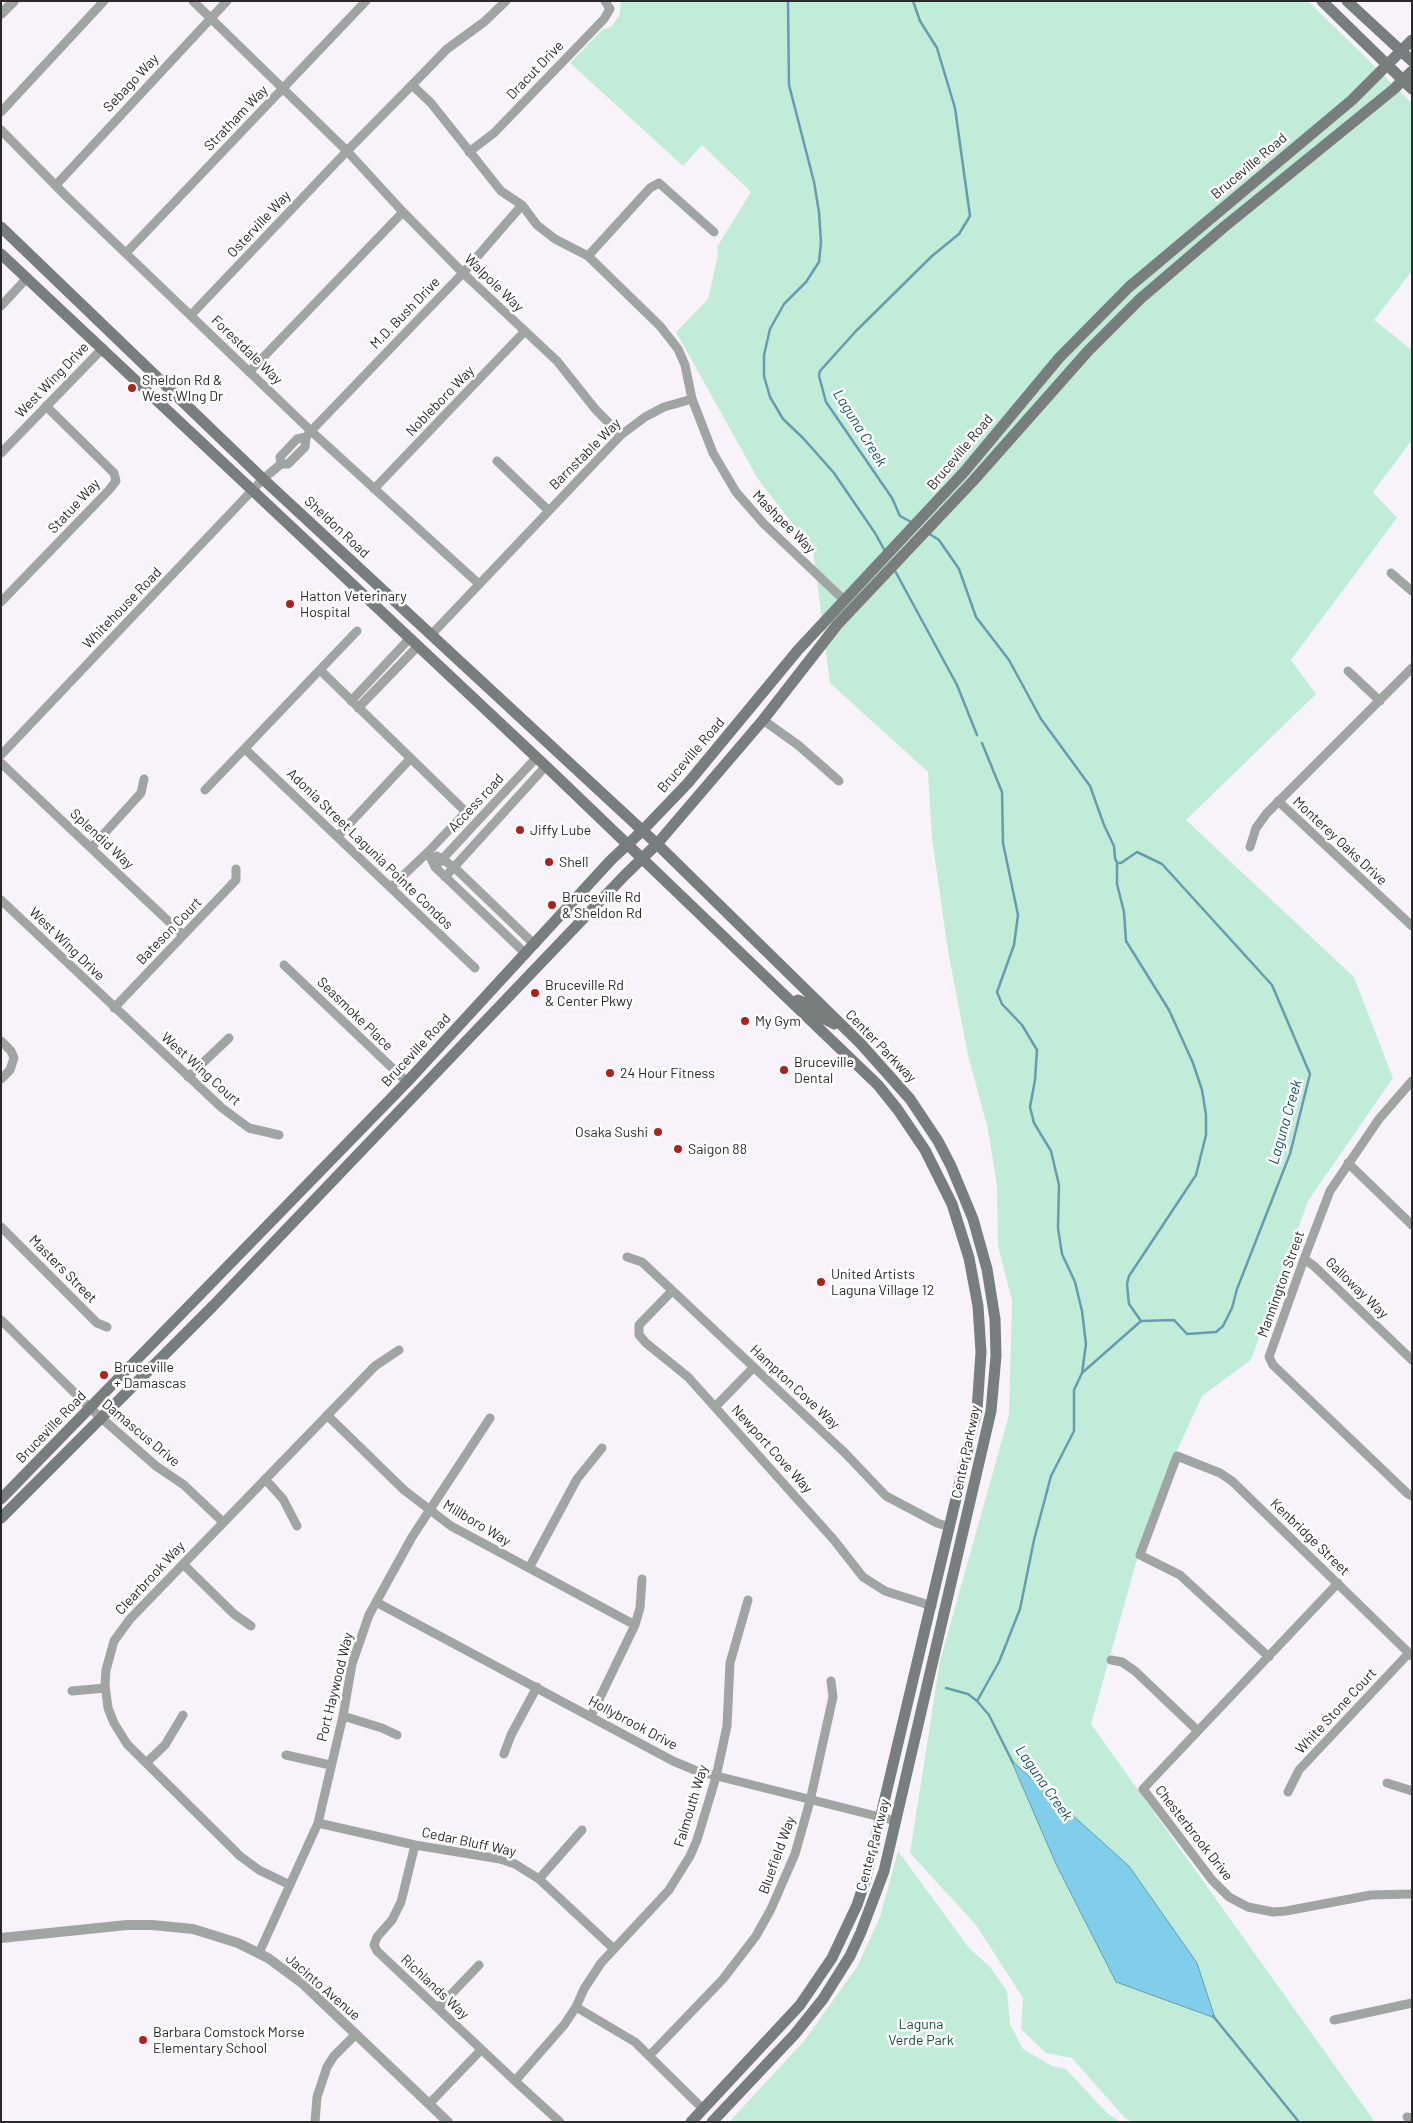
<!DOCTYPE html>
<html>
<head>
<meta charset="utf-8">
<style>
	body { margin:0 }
	#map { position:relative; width:1413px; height:2123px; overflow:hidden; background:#f8f2fa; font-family:Barlow,sans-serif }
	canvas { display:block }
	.frame { position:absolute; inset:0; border:2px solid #2a282b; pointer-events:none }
</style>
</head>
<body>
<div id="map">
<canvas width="1413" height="2123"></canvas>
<div class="frame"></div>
</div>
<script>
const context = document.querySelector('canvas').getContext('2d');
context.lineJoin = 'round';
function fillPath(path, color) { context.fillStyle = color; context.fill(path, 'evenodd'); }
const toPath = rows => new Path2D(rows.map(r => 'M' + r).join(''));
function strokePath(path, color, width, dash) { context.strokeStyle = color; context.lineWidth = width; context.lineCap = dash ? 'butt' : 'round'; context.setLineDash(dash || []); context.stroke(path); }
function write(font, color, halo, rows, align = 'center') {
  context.font = font + ' Barlow,sans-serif'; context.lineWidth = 5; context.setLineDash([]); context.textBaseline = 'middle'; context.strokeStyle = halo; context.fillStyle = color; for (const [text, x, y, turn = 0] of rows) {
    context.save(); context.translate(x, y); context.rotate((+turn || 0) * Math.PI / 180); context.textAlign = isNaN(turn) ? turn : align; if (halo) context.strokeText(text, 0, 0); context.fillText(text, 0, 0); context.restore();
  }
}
const green = toPath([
	[621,1,1308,1,1412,103,1412,271,1374,320,1412,350,1412,440,1373,492,1397,518,1291,660,1316,694,1186,820,1354,977,1393,1078,1308,1201,1251,1360,1202,1396,1176,1453,1139,1552,1091,1724,1375,2122,1132,2122,1125,2118,1072,2058,1046,2053,1021,2029,1023,1998,976,1925,910,1853,940,1661,1009,1415,1012,1301,998,1246,997,1186,988,1129,968,1055,948,951,932,838,928,772,830,683,813,550,758,479,676,332,708,299,718,255,717,247,751,192,702,145,683,166,570,63,602,30,612,26,619,16],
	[898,1851,969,1948,990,1967,1007,1991,1010,2024,1023,2049,1052,2066,1066,2069,1107,2113,1121,2122,729,2122,804,2041,857,1967,880,1917]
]);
const water = toPath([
	[1011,1760,1129,1866,1197,1963,1215,2018,1116,1982,1056,1864,1011,1760]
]);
const stream = toPath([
	[788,1,789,85,814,182,819,212,821,242,819,262,806,282,784,304,770,329,764,355,764,376,770,397,783,419,803,438,834,473,875,533,885,551],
	[913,523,900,516,892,498,826,402,819,376,820,371,856,331,932,256,959,234,970,216,955,108,937,48,920,21,913,1],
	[928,533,939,540,959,569,976,617,1009,660,1041,719,1090,786,1104,825,1114,846,1115,858,1117,863,1121,863,1137,852,1162,864,1272,985,1310,1074,1290,1154,1237,1289,1232,1308,1223,1326,1216,1332,1187,1334,1174,1320,1141,1321],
	[894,569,957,685,977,735],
	[1082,1373,1141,1321,1129,1304,1127,1284,1129,1276,1196,1175,1206,1135,1206,1115,1202,1090,1193,1063,1169,1010,1126,941,1124,912,1117,884,1117,863],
	[946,1688,968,1694,977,1701,989,1715,1013,1763],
	[977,1701,999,1662,1020,1609,1034,1540,1051,1476,1074,1431,1074,1390,1082,1373,1086,1344,1082,1311,1075,1282,1062,1254,1058,1228,1059,1185,1051,1151,1034,1123,1030,1107,1035,1080,1037,1050,1022,1025,1002,1004,997,992,1014,945,1018,915,1003,843,1002,792,982,743],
	[1213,2016,1299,2122]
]);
const minor = toPath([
	[193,1,347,151,412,85,431,103,501,191,522,205,537,225,555,239,588,256,660,326,678,349,685,365,692,399,664,407,645,417,621,435,431,635],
	[412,85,447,49,484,22,506,1],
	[1,112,104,1],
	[1,130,67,197,311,431,479,584],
	[469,152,494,133,604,19,610,9,605,1],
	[56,185,227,1],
	[126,253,366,1],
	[588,256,650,188,659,183,714,232],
	[1,306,27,278],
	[191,315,347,151,403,212,463,273,557,361,596,410,621,435],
	[249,372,403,212],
	[692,399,713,453,736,492,764,524,844,600],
	[306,437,297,439,280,457,281,464,288,464,305,447,306,437,311,431,463,273,522,205],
	[1,453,103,348],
	[497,461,548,510],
	[374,489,525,331],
	[1391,573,1412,591],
	[1,602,109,490,116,481,114,473,46,406],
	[320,670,466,812,428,852,391,887],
	[1348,671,1380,701],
	[351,701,410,638],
	[358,708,418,646],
	[763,720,798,745,839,781],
	[245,749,475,968],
	[1,755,263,479,281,464],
	[1,763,183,935],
	[205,790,357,631],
	[1278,801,1412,926],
	[338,836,410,759],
	[1250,847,1256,828,1267,813,1412,668],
	[91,848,141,793,144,779],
	[428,852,435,867,526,954],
	[437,856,454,867,535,945],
	[435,867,536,758],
	[445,877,545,767],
	[1,900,222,1108,249,1128,279,1135],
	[284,965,407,1082],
	[114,1008,236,880,236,869],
	[1,1041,11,1051,14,1058,10,1070,1,1079],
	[188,1077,229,1038],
	[1412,1081,1379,1119,1330,1191,1304,1259,1269,1357,1273,1365,1408,1494,1412,1496],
	[1348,1163,1412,1225],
	[1,1227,97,1323,107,1327],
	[627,1257,642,1262,845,1453,886,1496,937,1523,950,1527],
	[1304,1259,1314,1266,1412,1360],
	[672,1291,639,1325,639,1335,646,1343,688,1377,834,1540,863,1577,885,1591,932,1606],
	[1,1320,90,1408,156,1466,184,1485,223,1522],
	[715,1407,754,1367],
	[327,1415,404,1490,451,1526,635,1625],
	[265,1479,283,1499,297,1526],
	[183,1564,234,1614,251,1626],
	[529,1568,577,1479,602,1448],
	[1338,1583,1143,1789,1212,1880,1229,1897,1248,1907,1273,1912,1286,1911,1371,1895,1412,1894],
	[376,1602,673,1761,697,1771,896,1821],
	[1269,1657,1180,1575,1140,1555,1177,1456,1220,1473,1232,1481,1412,1656],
	[1111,1660,1122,1662,1135,1671,1198,1731],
	[72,1691,105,1688],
	[343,1716,382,1728,397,1735],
	[591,1716,635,1625,640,1608,642,1579],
	[504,1754,511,1735,537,1687],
	[286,1755,330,1765],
	[146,1763,165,1745,183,1715],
	[1387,1783,1412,1791],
	[1288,1792,1299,1770,1409,1653],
	[318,1823,415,1845,500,1859,515,1864,539,1879,614,1949],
	[415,1845,401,1902,392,1920,377,1937,374,1945,377,1951,515,2081,560,2122],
	[539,1879,582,1830],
	[290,1885,259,1870,240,1856,127,1744,114,1723,108,1708,105,1685,106,1670,114,1641,130,1619,375,1366,399,1350],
	[259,1953,318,1823,343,1716,352,1664,369,1615,412,1537,490,1418],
	[576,2007,635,2042,703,2109],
	[438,2008,479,1965],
	[1334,2020,1412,2003],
	[650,2055,723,1979,756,1936,771,1909,795,1854,810,1801,833,1697,831,1681],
	[515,2081,564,2025,576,2007,584,1989,601,1963,669,1890,690,1856,697,1840,716,1777,727,1726,730,1663,748,1600],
	[429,2104,481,2050],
	[1407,2117,1412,2118],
	[315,2122,317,2097,327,2067,334,2056,356,2034]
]);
const tertiary = toPath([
	[1,14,14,1],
	[1,1938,127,1925,152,1925,193,1929,238,1943,268,1958,302,1983,448,2122]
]);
const secondary = toPath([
	[1322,1,1412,89],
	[1347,1,1412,61],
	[1,227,263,479,657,844,861,1044,910,1099,938,1141,951,1166,973,1219,987,1269,995,1319,996,1356,991,1411,884,1871,861,1932,850,1956,823,1999,795,2034,712,2122],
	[1,254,551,771,878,1085,898,1110,925,1150,952,1204,969,1258,978,1306,981,1352,977,1410,866,1878,857,1905,832,1958,800,2005,691,2122],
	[793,1003,798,1000,803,1002,819,1016,834,1024],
	[1,1499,407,1082,611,860,642,831,688,783,798,650,965,471,1059,358,1129,287,1352,100,1412,40],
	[1,1518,214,1305,625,875,657,844,763,720,837,625,973,481,1089,350,1140,299,1224,227,1394,89,1412,71]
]);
const markers = [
	[132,388,5,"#b0201b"],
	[290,604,5,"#b0201b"],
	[520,830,5,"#b0201b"],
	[549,862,5,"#b0201b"],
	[552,905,5,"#b0201b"],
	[535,993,5,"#b0201b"],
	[745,1021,5,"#b0201b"],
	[784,1070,5,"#b0201b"],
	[610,1073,5,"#b0201b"],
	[658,1132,5,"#b0201b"],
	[678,1149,5,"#b0201b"],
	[821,1282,5,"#b0201b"],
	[104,1375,5,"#b0201b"],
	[143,2040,5,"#b0201b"]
];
const streetNames = [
	["Dracut Drive",535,70,-46],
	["Sebago Way",131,83,-47],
	["Stratham Way",236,118,-46],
	["Bruceville Road",1249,166,-40],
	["Osterville Way",259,224,-47],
	["Walpole Way",494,283,44],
	["M.D. Bush Drive",405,313,-46],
	["Forestdale Way",247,350,44],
	["West Wing Drive",52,380,-46],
	["Nobleboro Way",440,401,-46],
	["Bruceville Road",960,452,-50],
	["Barnstable Way",585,454,-45],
	["Statue Way",74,506,-47],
	["Mashpee Way",784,522,45],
	["Sheldon Road",337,527,43],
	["Whitehouse Road",122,608,-46],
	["Bruceville Road",691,755,-49],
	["Access road",476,803,-47],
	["Splendid Way",102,839,43],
	["Monterey Oaks Drive",1340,841,43],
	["Adonia Street Lagunia Pointe Condos",370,849,44],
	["Bateson Court",169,931,-46],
	["West Wing Drive",67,944,44],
	["Seasmoke Place",355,1014,44],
	["Center Parkway",881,1046,46],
	["Bruceville Road",416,1050,-47],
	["West Wing Court",201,1069,42],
	["Masters Street",63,1269,45],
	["Mannington Street",1281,1284,-70],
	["Galloway Way",1357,1288,44],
	["Hampton Cove Way",795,1387,43],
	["Bruceville Road",51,1427,-46],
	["Damascus Drive",141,1433,40],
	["Newport Cove Way",772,1449,48],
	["Center Parkway",966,1452,-78],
	["Millboro Way",477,1523,31],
	["Kenbridge Street",1310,1537,44],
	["Clearbrook Way",150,1578,-47],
	["Port Haywood Way",335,1687,-76],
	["White Stone Court",1336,1711,-47],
	["Hollybrook Drive",633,1723,28],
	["Falmouth Way",691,1806,-73],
	["Chesterbrook Drive",1194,1833,52],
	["Cedar Bluff Way",469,1842,12],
	["Center Parkway",873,1845,-75],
	["Bluefield Way",777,1855,-70],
	["Jacinto Avenue",323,1987,41],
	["Richlands Way",435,1987,43]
];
const poiNames = [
	["Sheldon Rd &",142,380],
	["West WIng Dr",142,396],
	["Hatton Veterinary",300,596],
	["Hospital",300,612],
	["Jiffy Lube",530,830],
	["Shell",559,862],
	["Bruceville Rd",562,897],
	["& Sheldon Rd",562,913],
	["Bruceville Rd",545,985],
	["& Center Pkwy",545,1001],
	["My Gym",755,1021],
	["Bruceville",794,1062],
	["Dental",794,1078],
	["24 Hour Fitness",620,1073],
	["Osaka Sushi",648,1132,"right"],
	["Saigon 88",688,1149],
	["United Artists",831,1274],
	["Laguna Village 12",831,1290],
	["Bruceville",114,1367],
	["+ Damascas",114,1383],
	["Barbara Comstock Morse",153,2032],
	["Elementary School",153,2048]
];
const parkNames = [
	["Laguna",921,2024],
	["Verde Park",921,2040]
];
const waterNames = [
	["Laguna Creek",860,428,58],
	["Laguna Creek",1285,1122,-74],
	["Laguna Creek",1044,1783,55]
];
fillPath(green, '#c1edd8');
fillPath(water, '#80ceea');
strokePath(water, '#669cb1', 1);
strokePath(stream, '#669cb1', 2.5);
strokePath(minor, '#a0a5a4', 9);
strokePath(tertiary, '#a0a5a4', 10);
strokePath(secondary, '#787e7d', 11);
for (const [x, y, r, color] of markers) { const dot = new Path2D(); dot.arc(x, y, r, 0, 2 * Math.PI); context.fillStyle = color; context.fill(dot); strokePath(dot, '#fff', 2); }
write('14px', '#2a282b', '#fff', streetNames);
write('14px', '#2a282b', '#fff', poiNames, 'left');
write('14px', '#134e38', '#fff', parkNames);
write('italic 15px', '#135468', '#fff', waterNames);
</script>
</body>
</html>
